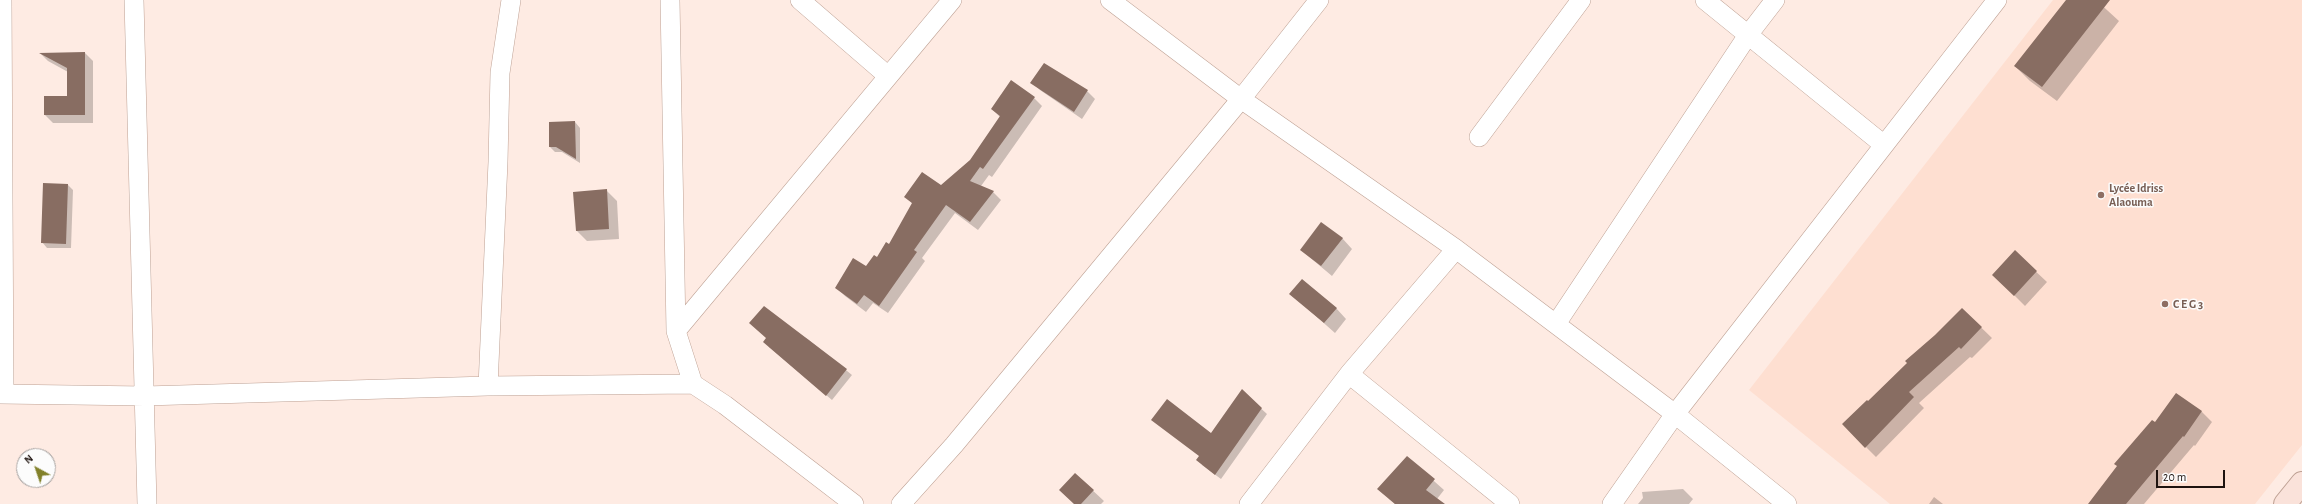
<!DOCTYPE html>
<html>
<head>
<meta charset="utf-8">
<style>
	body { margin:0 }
	#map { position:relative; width:2302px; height:504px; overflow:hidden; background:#feebe3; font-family:"Alegreya Sans",sans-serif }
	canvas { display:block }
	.north { position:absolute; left:16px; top:448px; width:40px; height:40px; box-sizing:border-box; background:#fcfcfc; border:1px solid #a39f9d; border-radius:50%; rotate:320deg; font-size:11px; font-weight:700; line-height:16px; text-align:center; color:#1e130f }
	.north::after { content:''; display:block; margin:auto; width:14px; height:18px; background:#82812a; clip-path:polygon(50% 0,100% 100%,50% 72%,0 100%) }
	.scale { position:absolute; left:2156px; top:470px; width:69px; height:18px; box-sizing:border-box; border:2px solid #1e130f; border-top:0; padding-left:5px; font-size:12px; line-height:14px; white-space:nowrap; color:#1e130f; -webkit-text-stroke:3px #fcfcfc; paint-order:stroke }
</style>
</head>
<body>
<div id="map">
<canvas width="2302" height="504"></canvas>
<div class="north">N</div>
<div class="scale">20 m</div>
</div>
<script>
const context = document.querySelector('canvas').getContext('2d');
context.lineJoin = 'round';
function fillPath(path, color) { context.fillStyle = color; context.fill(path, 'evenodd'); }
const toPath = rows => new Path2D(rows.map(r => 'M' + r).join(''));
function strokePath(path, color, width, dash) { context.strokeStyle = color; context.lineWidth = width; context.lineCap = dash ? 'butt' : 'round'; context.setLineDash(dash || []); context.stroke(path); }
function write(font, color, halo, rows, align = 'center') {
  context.font = font + ' "Alegreya Sans",sans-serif'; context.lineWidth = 3; context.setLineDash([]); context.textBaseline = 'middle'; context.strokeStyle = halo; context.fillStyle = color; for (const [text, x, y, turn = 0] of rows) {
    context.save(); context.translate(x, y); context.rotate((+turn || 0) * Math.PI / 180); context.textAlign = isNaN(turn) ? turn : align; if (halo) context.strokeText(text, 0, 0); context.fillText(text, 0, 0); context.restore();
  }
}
const built = toPath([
	[2053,0,2302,0,2302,445,2255,504,1890,504,1749,390]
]);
const shadow = toPath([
	[2067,0,2096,0,2119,21,2057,101,2030,81,2015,66],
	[85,53,93,61,93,123,53,123,45,115,68,97,68,72,48,61,41,54],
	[1032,82,1087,91,1095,99,1082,119,1040,90],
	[1034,98,1042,106,992,177,989,175,981,186,993,192,1001,200,978,230,955,213,922,258,925,261,888,313,873,303,866,312,845,296,837,288,867,268,889,245,913,204,906,197,941,186,971,161,1000,117,992,109],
	[575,122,580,128,580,163,562,152,555,152,550,147],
	[68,185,73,190,71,248,47,248,42,242],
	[606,190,617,201,619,239,587,241,577,231,574,193],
	[1342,238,1352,249,1332,276,1301,250],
	[2015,252,2047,282,2025,306,2004,285],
	[1291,294,1336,308,1346,319,1335,333],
	[1962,309,1992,338,1972,358,1970,357,1919,403,1924,408,1876,457,1866,447,1868,403],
	[780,321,809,340,852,375,832,400,769,347,767,339],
	[1242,391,1267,414,1221,479,1202,465,1200,456,1152,420,1211,435],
	[2176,394,2202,412,2212,422,2195,446,2194,445,2144,504,2089,504,2155,424],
	[1407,457,1444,490,1437,499,1443,504,1395,504,1389,499],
	[1075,474,1104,501,1101,504,1075,504],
	[1683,489,1693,499,1689,504,1638,504,1643,498,1642,492],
	[1934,497,1943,504,1929,504]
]);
const building = toPath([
	[2066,0,2110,0,2042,87,2014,66],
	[85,52,85,115,44,115,44,96,67,96,67,68,39,53],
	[1044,63,1088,90,1074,112,1030,83],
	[1011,80,1035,97,983,169,980,167,970,181,994,191,970,222,946,205,914,250,917,252,879,306,864,295,857,304,835,288,853,258,866,266,874,255,877,257,886,242,889,244,912,203,904,197,922,172,941,185,970,160,1000,116,991,109],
	[575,121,576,159,556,147,549,147,549,122],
	[43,183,68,184,66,244,41,243],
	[607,189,609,229,576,231,573,192],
	[1321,222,1343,238,1321,266,1300,250],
	[2015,250,2037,271,2014,296,1992,275],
	[1302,279,1337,308,1324,323,1289,294],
	[764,306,847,369,826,396,763,342,766,338,749,323],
	[1962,308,1982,327,1961,349,1959,347,1909,392,1914,397,1865,448,1842,424,1867,400,1868,401,1907,363,1905,361,1935,335],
	[1242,389,1262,408,1215,475,1196,460,1199,456,1151,420,1167,399,1211,433],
	[2176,393,2202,411,2184,437,2183,436,2126,504,2088,504,2117,466,2114,464,2152,420,2155,422],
	[1407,456,1435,479,1426,490,1445,504,1395,504,1377,489],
	[1075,473,1094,490,1081,504,1074,504,1059,490]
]);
const street = toPath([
	[2,0,4,394],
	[134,0,147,504],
	[670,0,676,331,693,384,725,405,854,504],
	[800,0,888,76],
	[1110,0,1241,99,1456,249,1675,414,1787,504],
	[1705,0,1884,145],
	[1479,137,1581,0],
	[1556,324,1748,35,1775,0],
	[676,331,952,0],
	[1349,374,1510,504],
	[488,386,498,162,500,73,511,0],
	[0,394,145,396,488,386,693,384],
	[901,504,954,445,1241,99,1319,0],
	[1249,504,1349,374,1456,249],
	[1612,504,1675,414,1997,0]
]);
const secondary = toPath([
	[2285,504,2302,483]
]);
const markers = [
	[2101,195,4,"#8d6e63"],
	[2165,304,4,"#8d6e63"]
];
const educationNames = [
	["Lycée Idriss",2109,188],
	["Alaouma",2109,202],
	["C E G 3",2173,304]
];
fillPath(built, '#fedfd1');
fillPath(shadow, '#0003');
fillPath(building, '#886d62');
strokePath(street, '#bea194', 20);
strokePath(secondary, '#bea194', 24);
strokePath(street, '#fff', 19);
strokePath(secondary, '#fae2da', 22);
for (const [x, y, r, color] of markers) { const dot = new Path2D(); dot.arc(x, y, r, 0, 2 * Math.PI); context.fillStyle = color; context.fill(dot); strokePath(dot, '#fcfcfc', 1.5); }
write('bold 12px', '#785e54', '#fcfcfc', educationNames, 'left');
</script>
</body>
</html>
